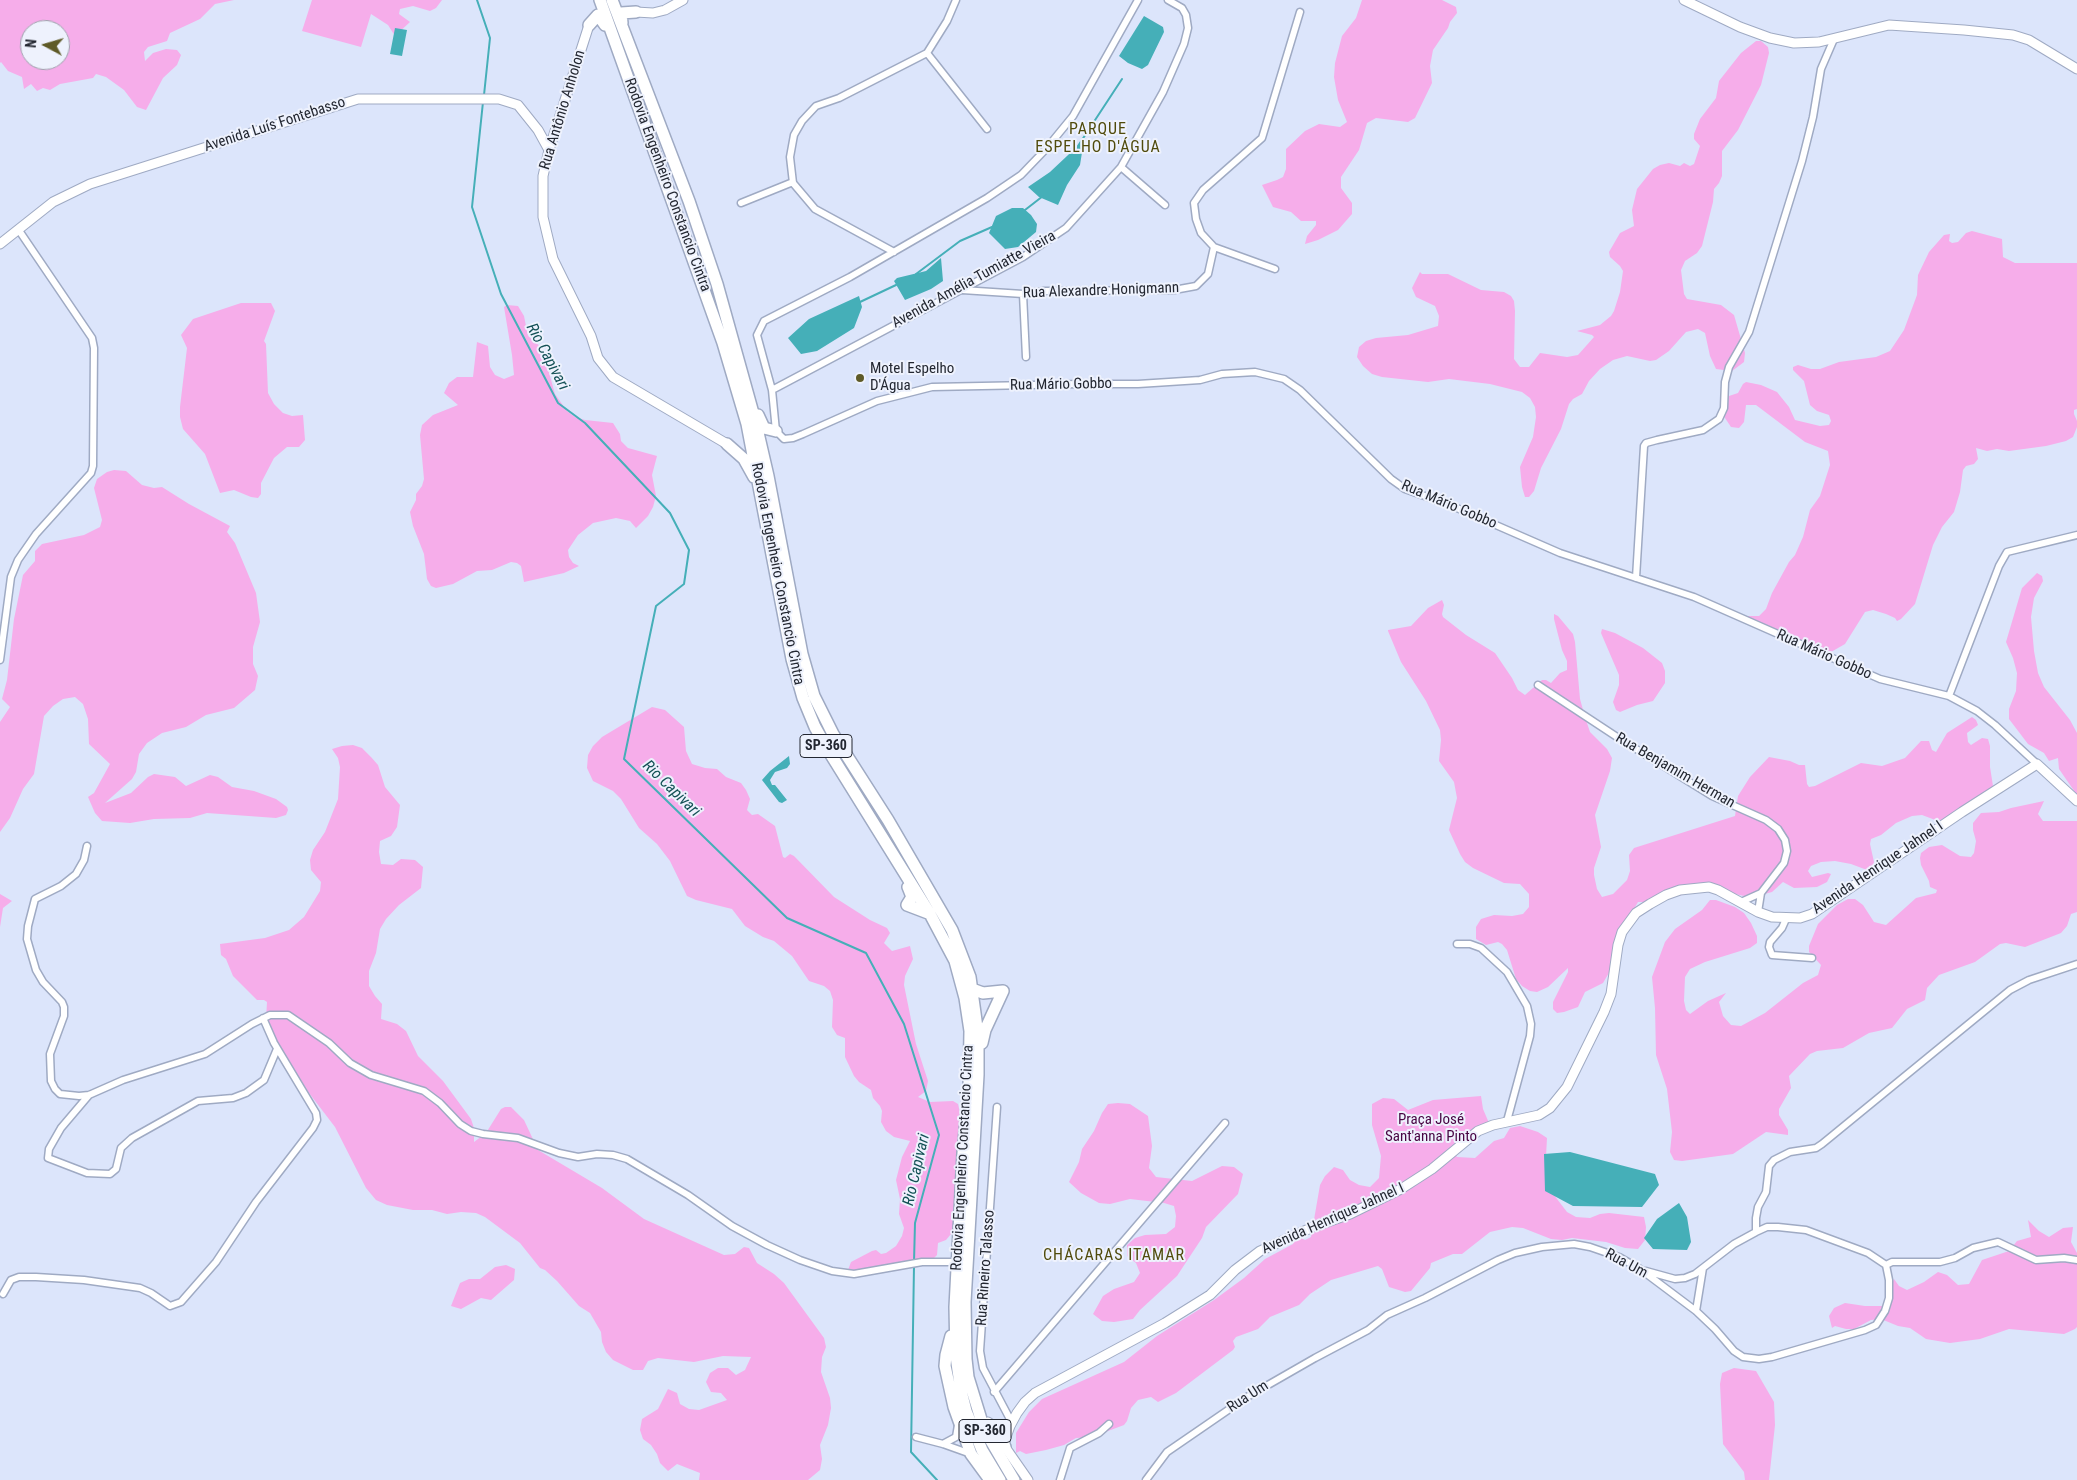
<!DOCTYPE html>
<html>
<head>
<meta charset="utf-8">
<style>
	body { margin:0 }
	#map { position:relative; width:2077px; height:1480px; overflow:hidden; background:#dce5fb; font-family:"Roboto Condensed",sans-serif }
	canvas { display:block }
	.north { position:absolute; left:20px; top:20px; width:50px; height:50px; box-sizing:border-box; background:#eef2fd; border:1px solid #9da1ab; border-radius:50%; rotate:276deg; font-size:14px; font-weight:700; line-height:20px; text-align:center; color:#232731 }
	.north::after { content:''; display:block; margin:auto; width:18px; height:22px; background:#5e5a27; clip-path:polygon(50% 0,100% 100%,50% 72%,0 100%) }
</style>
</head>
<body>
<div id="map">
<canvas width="2077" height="1480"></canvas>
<div class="north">N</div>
</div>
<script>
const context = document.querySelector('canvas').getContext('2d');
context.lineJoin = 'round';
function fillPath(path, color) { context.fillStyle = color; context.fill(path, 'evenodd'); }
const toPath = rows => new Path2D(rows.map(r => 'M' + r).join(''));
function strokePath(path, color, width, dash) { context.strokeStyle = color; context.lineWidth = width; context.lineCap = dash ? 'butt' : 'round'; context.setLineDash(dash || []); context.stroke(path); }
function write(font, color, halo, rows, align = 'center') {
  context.font = font + ' "Roboto Condensed",sans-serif'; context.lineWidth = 4; context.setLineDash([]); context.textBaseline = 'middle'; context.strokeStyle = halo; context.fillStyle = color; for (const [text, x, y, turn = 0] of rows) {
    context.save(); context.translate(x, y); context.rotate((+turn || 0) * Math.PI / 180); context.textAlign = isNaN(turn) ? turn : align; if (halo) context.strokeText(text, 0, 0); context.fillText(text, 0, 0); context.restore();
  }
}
const green = toPath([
	[0,0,234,0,215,4,200,19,170,33,167,41,148,47,144,52,145,61,153,53,166,49,177,50,181,55,177,65,163,78,146,110,137,107,124,90,106,77,96,74,93,78,60,84,50,90,43,88,37,91,31,84,24,89,22,77,8,71,1,62,0,63],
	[30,30,60,30,60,60,30,60],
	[312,0,442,0,436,8,430,11,413,6,400,9,399,14,410,22,395,36,388,25,371,14,361,47,302,31],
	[1362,0,1442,0,1456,7,1457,13,1450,22,1448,28,1433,50,1430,66,1432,83,1415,118,1408,122,1376,118,1367,123,1359,150,1341,177,1341,188,1352,203,1352,214,1338,230,1318,240,1305,244,1307,236,1316,225,1316,221,1301,221,1291,212,1273,207,1262,185,1277,180,1283,177,1286,169,1286,149,1305,131,1319,124,1340,127,1347,122,1338,100,1334,77,1335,63,1342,36,1356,18],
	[1756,41,1761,41,1768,47,1769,53,1761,85,1738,130,1722,151,1722,176,1719,183,1714,189,1713,202,1702,246,1697,253,1685,261,1681,270,1684,294,1687,299,1721,305,1734,315,1745,353,1744,362,1732,371,1716,369,1710,356,1705,333,1698,329,1686,332,1669,351,1656,360,1650,361,1627,356,1613,360,1600,369,1589,381,1582,394,1573,399,1569,404,1561,429,1541,468,1534,491,1529,497,1525,497,1522,487,1520,467,1533,437,1536,417,1535,407,1530,398,1522,392,1490,384,1449,379,1428,382,1382,377,1372,374,1363,366,1357,357,1359,347,1366,341,1376,338,1408,335,1438,326,1439,316,1435,306,1416,297,1412,288,1420,272,1422,274,1448,274,1481,290,1504,292,1511,296,1514,301,1515,311,1514,359,1520,367,1529,367,1540,353,1567,357,1578,355,1594,337,1592,335,1577,331,1600,325,1611,316,1614,311,1620,292,1623,271,1620,266,1610,257,1609,252,1620,233,1634,226,1632,210,1637,189,1653,169,1660,165,1669,163,1680,166,1684,163,1690,166,1694,164,1700,146,1694,139,1694,134,1700,119,1716,98,1719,81,1741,53],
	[1972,231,2002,239,2003,257,2015,263,2077,263,2077,409,2074,410,2074,414,2077,421,2077,427,2073,437,2066,441,2046,446,2009,451,1997,449,1987,451,1976,448,1978,459,1974,464,1966,466,1963,470,1960,492,1954,512,1942,527,1933,545,1915,604,1901,619,1897,621,1895,618,1886,614,1873,610,1865,612,1845,644,1831,652,1803,644,1747,619,1748,616,1759,616,1766,609,1772,593,1789,562,1795,555,1803,537,1810,510,1820,496,1830,465,1828,451,1805,442,1756,405,1746,405,1744,422,1739,428,1731,427,1723,415,1722,408,1729,396,1738,393,1743,384,1746,382,1761,385,1777,392,1789,407,1795,420,1820,426,1829,425,1831,421,1829,415,1817,411,1810,405,1804,381,1793,370,1793,367,1798,365,1811,369,1820,369,1839,362,1876,357,1890,351,1904,330,1917,295,1918,275,1929,252,1944,235,1950,234,1949,241,1952,243,1958,242,1966,233],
	[241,303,271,303,275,311,264,341,266,344,268,393,274,404,283,413,292,416,303,415,305,440,299,447,287,447,274,458,261,483,261,494,258,498,251,497,234,490,220,493,205,454,183,429,180,417,180,407,187,348,181,335,193,319],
	[507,305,518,306,524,316,528,336,542,348,555,394,567,411,575,417,585,420,613,423,620,434,621,441,628,448,657,456,652,475,656,496,653,507,648,516,636,528,630,521,616,518,593,523,578,535,568,550,569,557,573,563,579,566,564,573,524,582,521,566,517,563,511,562,492,570,477,571,453,584,436,588,431,586,427,579,424,554,413,526,410,512,416,500,416,494,422,486,424,479,420,435,422,425,433,415,458,405,444,393,449,383,457,377,473,377,477,342,488,346,490,367,495,375,504,379,514,375,512,355,504,307],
	[114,470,126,471,142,485,154,488,162,487,189,504,230,526,227,532,235,543,256,593,260,622,253,647,253,664,258,676,255,690,234,708,206,715,186,727,162,733,147,743,139,754,136,772,132,779,105,803,131,793,148,777,154,774,175,777,186,786,210,775,218,777,232,787,254,791,276,799,287,807,288,810,286,815,276,818,207,813,190,818,154,819,130,823,102,821,95,813,88,797,94,793,110,764,89,744,88,719,83,704,75,697,63,699,53,706,44,716,34,774,23,789,10,818,0,832,0,722,10,707,2,699,7,680,14,619,23,575,35,561,35,551,42,544,84,535,100,527,102,520,94,488,97,479,107,472],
	[2037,573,2042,576,2043,581,2034,598,2031,617,2034,651,2038,673,2044,687,2070,720,2077,733,2077,795,2059,769,2058,758,2049,761,2044,753,2028,744,2009,719,2009,709,2016,691,2017,673,2013,658,2006,642,2022,588],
	[1442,600,1444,605,1442,614,1443,617,1466,635,1495,653,1512,678,1518,690,1525,695,1542,680,1546,680,1551,683,1560,673,1567,670,1567,661,1562,650,1554,619,1554,614,1558,616,1573,634,1575,642,1580,699,1585,717,1590,732,1607,749,1612,758,1610,771,1595,815,1601,847,1594,868,1594,875,1597,889,1602,897,1613,894,1627,880,1630,871,1629,855,1634,848,1735,816,1738,796,1750,777,1769,757,1790,761,1799,765,1805,765,1807,784,1809,787,1815,786,1861,763,1882,766,1905,758,1921,741,1929,741,1932,750,1936,752,1947,733,1972,717,1976,720,1978,725,1967,733,1968,742,1971,745,1982,738,1988,739,1990,746,1990,767,1993,786,1988,794,1950,818,1938,821,1922,815,1912,816,1896,823,1881,835,1871,839,1870,844,1874,862,1873,866,1867,870,1851,864,1835,861,1821,862,1811,866,1808,871,1812,877,1828,873,1831,874,1827,882,1817,887,1794,888,1783,882,1772,892,1753,897,1744,896,1722,891,1704,890,1651,902,1638,902,1618,936,1610,971,1603,983,1585,992,1578,1007,1564,1012,1557,1013,1553,1009,1553,1002,1568,972,1568,968,1548,987,1537,992,1530,991,1522,986,1516,979,1507,950,1502,944,1498,942,1486,945,1476,939,1476,927,1481,919,1494,915,1512,916,1523,914,1529,907,1529,894,1520,884,1504,883,1473,868,1465,862,1460,854,1449,830,1457,798,1454,782,1439,761,1441,740,1440,730,1426,701,1401,662,1388,631,1388,630,1411,626,1428,608],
	[1602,629,1615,633,1643,648,1662,663,1665,671,1665,683,1653,701,1637,705,1620,712,1616,710,1613,702,1619,685,1619,675,1601,633],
	[652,707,665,710,684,727,686,751,692,764,705,768,717,769,726,777,741,783,746,790,750,799,747,810,752,815,758,814,775,826,783,857,785,858,790,854,794,856,834,897,870,920,887,928,890,933,884,943,892,951,910,946,913,959,905,976,904,985,916,1044,928,1081,926,1091,918,1097,930,1102,953,1101,958,1104,960,1113,958,1145,964,1174,963,1191,951,1234,946,1240,938,1243,937,1255,933,1259,897,1271,887,1268,855,1274,848,1270,851,1262,872,1251,876,1250,881,1254,886,1253,896,1246,902,1236,904,1228,899,1214,900,1199,896,1180,902,1157,910,1141,894,1137,886,1131,881,1122,882,1111,880,1106,873,1098,871,1090,859,1082,854,1076,845,1057,845,1038,837,1035,832,1027,833,1000,830,991,824,986,809,981,792,956,774,941,763,937,745,926,732,909,696,900,687,896,670,861,657,844,639,828,621,799,613,791,593,781,587,768,588,755,593,746,602,737],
	[353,745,362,748,371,757,378,765,385,787,400,805,397,827,391,836,380,841,379,852,381,864,393,865,401,859,415,860,423,867,421,888,399,905,386,919,380,929,376,953,369,971,369,986,375,996,382,1004,381,1019,397,1024,406,1031,418,1056,443,1081,471,1119,474,1128,474,1142,486,1133,501,1109,505,1107,511,1107,524,1120,538,1150,602,1188,644,1219,724,1255,735,1254,744,1247,749,1248,757,1263,774,1274,784,1283,824,1338,826,1347,822,1357,821,1372,830,1398,831,1408,828,1425,820,1445,822,1459,820,1470,808,1480,699,1480,700,1473,677,1464,668,1471,660,1463,657,1454,651,1445,643,1439,640,1430,642,1419,658,1409,668,1389,677,1393,680,1404,689,1409,699,1410,727,1400,721,1393,711,1392,706,1382,710,1373,718,1368,728,1368,736,1375,745,1370,751,1357,723,1356,694,1362,658,1358,648,1361,643,1370,633,1370,613,1360,606,1352,602,1342,601,1332,590,1313,579,1306,557,1281,545,1270,540,1268,520,1243,485,1217,476,1213,461,1212,447,1214,432,1210,413,1210,387,1205,376,1200,366,1188,335,1127,309,1093,270,1031,266,1020,267,1002,264,1000,257,1000,233,976,226,959,221,955,220,944,265,938,289,930,304,917,320,891,321,882,311,870,310,860,313,850,325,832,338,799,340,767,338,758,332,749,342,746],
	[2044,801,2038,814,2043,821,2077,821,2077,912,2071,914,2067,926,2061,933,2025,947,2006,943,2000,944,1975,962,1939,975,1927,988,1925,1000,1907,1009,1892,1028,1869,1033,1843,1048,1817,1051,1810,1054,1789,1076,1791,1088,1779,1109,1779,1115,1788,1130,1788,1135,1766,1132,1733,1154,1682,1161,1674,1160,1670,1152,1672,1132,1667,1089,1656,1055,1655,1008,1652,977,1665,942,1675,929,1702,910,1710,900,1716,900,1735,907,1744,913,1751,923,1757,936,1757,943,1750,948,1705,962,1690,969,1685,977,1684,1001,1686,1010,1690,1014,1708,1001,1726,993,1719,1002,1723,1016,1731,1025,1741,1026,1765,1013,1803,983,1818,975,1821,965,1809,952,1809,946,1818,924,1837,905,1848,899,1855,899,1863,905,1874,922,1886,925,1916,898,1936,893,1937,890,1930,887,1929,881,1921,865,1920,858,1921,853,1929,847,1942,845,1960,856,1971,857,1974,853,1976,841,1973,830,1973,823,1981,813,1999,812,2011,808],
	[0,894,12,901,3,908,0,927],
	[1481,1096,1483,1109,1489,1123,1455,1154,1457,1157,1475,1158,1494,1141,1504,1138,1510,1128,1520,1126,1538,1132,1547,1138,1545,1175,1554,1195,1567,1212,1576,1217,1590,1218,1600,1214,1609,1213,1644,1217,1646,1227,1645,1240,1638,1249,1625,1248,1606,1242,1572,1238,1562,1240,1551,1239,1523,1228,1512,1227,1490,1232,1462,1254,1453,1254,1431,1263,1430,1268,1411,1291,1405,1292,1389,1287,1382,1269,1378,1266,1331,1280,1310,1294,1299,1305,1270,1317,1258,1329,1236,1337,1233,1341,1235,1347,1233,1350,1176,1393,1158,1402,1151,1397,1138,1400,1131,1408,1127,1421,1124,1425,1092,1437,1076,1438,1064,1445,1046,1450,1026,1454,1020,1451,1016,1453,1016,1433,1029,1412,1042,1399,1124,1362,1157,1336,1214,1300,1244,1278,1265,1259,1293,1244,1297,1236,1305,1240,1311,1237,1320,1185,1325,1176,1334,1167,1343,1170,1350,1180,1359,1185,1370,1187,1379,1178,1381,1156,1372,1125,1372,1104,1383,1098,1394,1099,1408,1110,1433,1100],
	[1118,1103,1130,1104,1148,1116,1152,1146,1149,1168,1156,1177,1192,1181,1222,1166,1234,1167,1243,1174,1238,1194,1206,1227,1202,1238,1177,1276,1140,1310,1133,1319,1114,1322,1102,1321,1093,1314,1103,1296,1114,1289,1134,1282,1140,1273,1136,1263,1127,1256,1127,1245,1135,1238,1145,1235,1166,1234,1175,1227,1176,1216,1174,1206,1164,1203,1130,1199,1110,1204,1099,1203,1081,1193,1069,1182,1079,1162,1082,1149,1094,1131,1102,1113,1108,1104],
	[2028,1220,2039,1231,2049,1237,2063,1228,2073,1227,2071,1242,2077,1253,2077,1327,2075,1329,2064,1334,2009,1329,1980,1339,1950,1343,1926,1339,1910,1328,1898,1326,1881,1319,1871,1320,1854,1329,1846,1329,1835,1326,1832,1328,1829,1316,1834,1308,1845,1303,1865,1306,1885,1306,1887,1294,1894,1279,1899,1286,1907,1290,1924,1282,1938,1272,1947,1275,1958,1285,1969,1284,1982,1260,2009,1251,2017,1241,2031,1237],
	[506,1265,515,1269,514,1280,491,1300,481,1298,461,1309,451,1306,460,1283,469,1279,480,1279,495,1267],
	[1734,1368,1756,1371,1774,1402,1775,1425,1769,1480,1745,1480,1744,1472,1723,1444,1720,1384,1722,1373]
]);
const water = toPath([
	[1144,16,1163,27,1164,32,1148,65,1142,69,1128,63,1119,56],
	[395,28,407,30,402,56,390,54],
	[1084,140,1080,165,1067,185,1058,205,1039,197,1028,187,1050,172],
	[1012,208,1023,208,1031,215,1037,224,1036,232,1018,247,1005,249,989,233,996,216],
	[941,258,943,281,931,289,905,300,894,281,897,278,926,271],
	[859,296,862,307,854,328,817,351,801,354,788,338,809,319],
	[789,756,790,764,787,768,775,772,770,780,772,785,775,785,787,800,782,803,779,802,762,780,770,771],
	[1570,1152,1655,1174,1659,1185,1642,1207,1573,1206,1545,1191,1544,1154],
	[1679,1203,1687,1217,1691,1242,1687,1250,1653,1249,1644,1238,1657,1219]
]);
const stream = toPath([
	[477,0,490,38,484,95],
	[483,102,472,207,501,294,558,403,585,423,670,513,689,550,684,584,656,606,624,759,787,918,866,953,904,1024,939,1135,915,1223,914,1262],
	[1078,146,1122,79],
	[1025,210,1043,196],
	[916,274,960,241,992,227],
	[860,302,896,285],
	[914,1266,911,1452,937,1480]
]);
const street = toPath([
	[1138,0,1073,116,1046,149,1021,175,987,198,850,277,764,321,757,335,772,390,776,431,784,439,793,438,803,434,877,401,932,387,1081,384,1138,384,1200,380,1222,374,1255,372,1284,379,1300,390,1391,479,1405,489,1450,505,1560,553,1694,597,1880,679,1949,696,1977,711,1995,725,2037,764],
	[927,53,987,129],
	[1121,167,1165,205],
	[741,203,793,182],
	[894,252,815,209,793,183,790,157,794,135,802,121,816,106,839,98,927,53,947,21,956,0],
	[1275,269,1214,247,1201,233,1196,219,1194,203,1203,190,1262,138,1300,12],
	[962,290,1023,294,1044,291,1174,290,1196,286,1208,274,1214,247],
	[1023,294,1026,357],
	[772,390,1023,257,1066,228,1121,167,1163,92,1184,44,1188,28,1186,15,1182,8,1168,0],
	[1636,578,1644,446,1646,443,1657,440,1703,430,1719,419,1724,408,1725,382,1729,367,1749,332,1802,161,1813,117,1821,69,1834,39],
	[0,660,11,577,18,560,36,534,91,473,93,466,94,348,92,338,18,229],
	[1538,685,1620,739,1712,796,1766,820,1778,829,1785,840,1787,851,1784,863,1761,893,1741,902],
	[1949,696,1999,566,2007,552,2077,535],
	[87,846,84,860,76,874,61,886,35,899,28,926,27,939,36,970,43,982,62,1002,64,1007,64,1016,50,1054,51,1081,55,1089,60,1094,79,1096,89,1095,123,1080,205,1054,252,1024,270,1015,288,1015,329,1043,350,1063,371,1075,424,1091,440,1103,460,1124,471,1131,483,1134,518,1138,559,1153,578,1157,597,1154,613,1155,627,1159,688,1195,732,1226,767,1245,800,1260,832,1271,854,1274,922,1262,958,1262],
	[1758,912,1761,893],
	[1786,919,1782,928,1770,942,1769,947,1772,955,1812,958],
	[1457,944,1470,944,1481,948,1507,972,1527,1006,1531,1024,1530,1036,1507,1121],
	[89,1095,61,1128,49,1149,48,1158,87,1173,110,1174,116,1169,121,1148,132,1138,198,1101,233,1098,246,1093,264,1080,277,1049],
	[997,1107,980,1351,983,1368,1012,1423],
	[1756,1232,1767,1227,1778,1227,1806,1230,1868,1253,1886,1265],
	[1646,1271,1675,1279,1685,1278,1695,1274,1734,1244,1756,1232,1756,1218,1758,1207,1766,1192,1769,1166,1774,1160,1790,1152,1816,1148,1822,1144,2010,990,2029,980,2077,964],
	[3,1294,11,1280,19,1277,36,1277,84,1280,140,1288,151,1293,170,1306,181,1302,216,1262,256,1202,313,1128,317,1120,316,1113,274,1043,263,1018],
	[1696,1311,1703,1268],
	[994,1392,1225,1123],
	[916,1437,943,1444,971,1454],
	[943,1444,956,1437,958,1425],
	[1060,1480,1070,1448,1099,1433,1109,1424],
	[1146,1480,1167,1452,1247,1397,1315,1358,1368,1330,1387,1315,1425,1298,1498,1260,1515,1253,1542,1247,1574,1244,1590,1247,1619,1257,1640,1269,1696,1311,1715,1329,1734,1351,1743,1357,1759,1359,1772,1357,1865,1330,1876,1325,1885,1311,1889,1298,1889,1280,1886,1265,1892,1262,1940,1262,1955,1258,1973,1248,1998,1242,2036,1260,2064,1258,2077,1260]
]);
const secondary = toPath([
	[1684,0,1740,27,1770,38,1794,43,1819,42,1889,25,1964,30,2013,35,2029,40,2077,69],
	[636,12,653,13,665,10,683,0],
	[589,25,549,150,543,176,543,217,553,259,591,336,598,358,613,377,727,444],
	[0,244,53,202,90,184,358,99,499,99,518,105,538,130,549,150],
	[988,1422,997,1428,1010,1426],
	[1028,1480,1005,1447,1005,1440,1010,1426,1017,1413,1025,1402,1035,1393,1165,1323,1210,1295,1235,1270,1260,1251,1313,1227,1350,1214,1401,1189,1432,1169,1478,1131,1493,1125,1539,1115,1550,1108,1567,1087,1604,1012,1611,994,1618,945,1622,932,1636,913,1650,904,1666,895,1680,890,1709,887,1718,890,1758,912,1772,917,1800,918,1812,914,1962,812,2037,764,2077,801]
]);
const highway = toPath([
	[600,0,723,343,747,424,792,659,803,698,815,727,825,745,930,914,955,961,965,998,970,1031,969,1089,963,1153,955,1307,956,1356,961,1391,966,1411,982,1450,1000,1480],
	[612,0,689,201,717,284,756,424,768,476,802,654,814,696,833,734,888,820,952,930,970,977,978,1035,978,1075,965,1302,966,1359,968,1377,984,1429,1014,1480],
	[622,23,621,13,636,12],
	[589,25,598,15,605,25],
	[758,415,764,428,776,431],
	[727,444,744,459,754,477],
	[908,887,912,897,907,905,928,913],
	[972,989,983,993,1003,991],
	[982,1043,985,1030,1003,991],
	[951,1336,946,1355,945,1366,954,1407,971,1454,990,1480],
	[992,1428,1005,1447]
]);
const markers = [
	[860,378,5,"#5e5a27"]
];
const shields = [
	[826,746,52],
	[985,1431,52]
];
const shieldNames = [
	["SP-360",826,746],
	["SP-360",985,1431]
];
const streetNames = [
	["Rua Antônio Anholon",563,110,-73],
	["Avenida Luís Fontebasso",275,125,-18],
	["Rodovia Engenheiro Constancio Cintra",667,185,70],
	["Avenida Amélia Tumiatte Vieira",974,280,-29],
	["Rua Alexandre Honigmann",1101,291,-2],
	["Rua Mário Gobbo",1061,385,-1],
	["Rua Mário Gobbo",1449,505,23],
	["Rodovia Engenheiro Constancio Cintra",777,574,79],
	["Rua Mário Gobbo",1824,655,24],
	["Rua Benjamim Herman",1675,771,30],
	["Avenida Henrique Jahnel I",1878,868,-34],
	["Rodovia Engenheiro Constancio Cintra",963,1158,-87],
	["Avenida Henrique Jahnel I",1333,1219,-24],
	["Rua Um",1626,1264,28],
	["Rua Rineiro Talasso",986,1268,-86],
	["Rua Um",1248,1397,-33]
];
const poiNames = [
	["Motel Espelho",870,369],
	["D'Água",870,386]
];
const parkNames = [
	["Praça José",1431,1120],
	["Sant'anna Pinto",1431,1137]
];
const neighbourhoodNames = [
	["PARQUE",1098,130],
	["ESPELHO D'ÁGUA",1098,148],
	["CHÁCARAS ITAMAR",1114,1256]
];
const waterNames = [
	["Rio Capivari",547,357,62],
	["Rio Capivari",671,789,44],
	["Rio Capivari",917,1170,-77]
];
fillPath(green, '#f6adea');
fillPath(water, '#45afb8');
strokePath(stream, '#45afb8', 2);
strokePath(street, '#9faac3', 9);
strokePath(secondary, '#9faac3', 11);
strokePath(highway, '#9faac3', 14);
strokePath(street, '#fff', 6);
strokePath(secondary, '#fff', 9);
strokePath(highway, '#fff', 11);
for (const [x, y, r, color] of markers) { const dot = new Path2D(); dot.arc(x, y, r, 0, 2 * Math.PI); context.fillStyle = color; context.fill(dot); strokePath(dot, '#eef2fd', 2); }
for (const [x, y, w] of shields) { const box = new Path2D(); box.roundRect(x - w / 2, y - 11.5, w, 23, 4); context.fillStyle = '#eef2fd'; context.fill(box); strokePath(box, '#232731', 1); }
write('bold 14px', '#232731', null, shieldNames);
write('15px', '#232731', '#eef2fd', streetNames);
write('15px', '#232731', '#eef2fd', poiNames, 'left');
write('15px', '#480443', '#eef2fd', parkNames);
context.letterSpacing = '1px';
write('16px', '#504b0c', '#eef2fd', neighbourhoodNames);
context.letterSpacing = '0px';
write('italic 16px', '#145156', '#eef2fd', waterNames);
</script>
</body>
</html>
